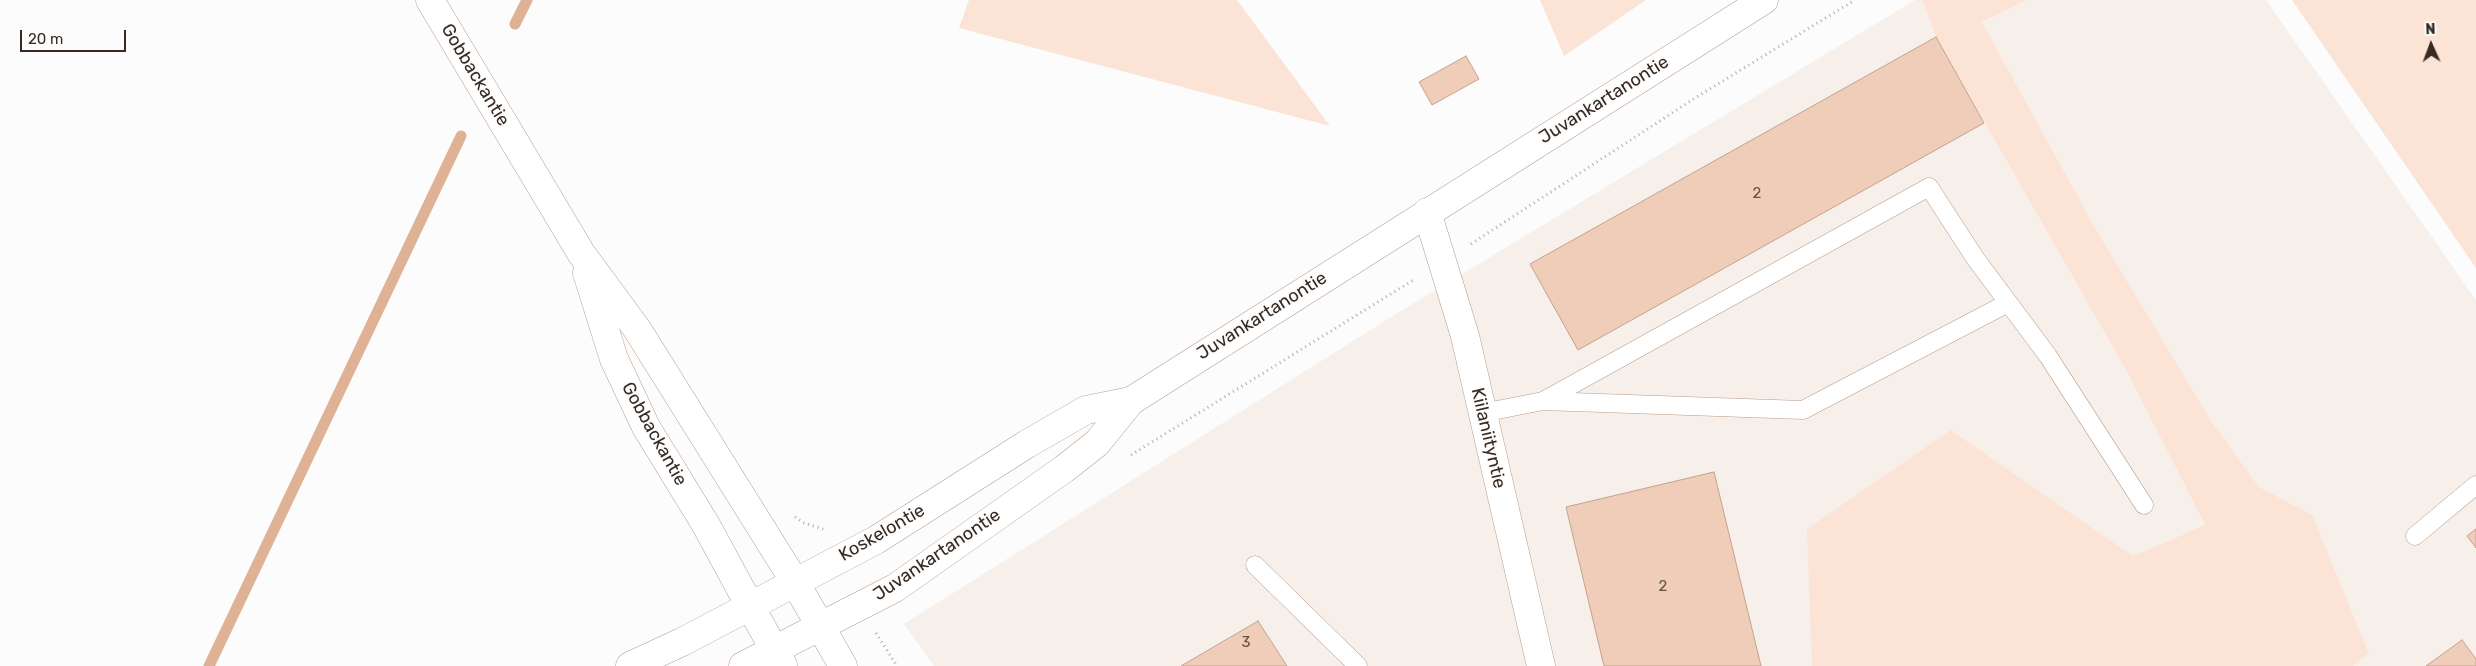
<!DOCTYPE html>
<html>
<head>
<meta charset="utf-8">
<style>
	body { margin:0 }
	#map { position:relative; width:2476px; height:666px; overflow:hidden; background:#fcfcfc; font-family:Rubik,sans-serif }
	canvas { display:block }
	.north { position:absolute; left:2406px; top:20px; width:50px; height:50px; -webkit-text-stroke:4px #fcfcfc; paint-order:stroke; rotate:358deg; font-size:14px; font-weight:700; line-height:20px; text-align:center; color:#372a22 }
	.north::after { content:''; display:block; margin:auto; width:18px; height:22px; background:#372a22; clip-path:polygon(50% 0,100% 100%,50% 72%,0 100%) }
	.scale { position:absolute; left:20px; top:30px; width:106px; height:22px; box-sizing:border-box; border:2px solid #372a22; border-top:0; padding-left:6px; font-size:15px; line-height:18px; white-space:nowrap; color:#372a22; -webkit-text-stroke:4px #fcfcfc; paint-order:stroke }
</style>
</head>
<body>
<div id="map">
<canvas width="2476" height="666"></canvas>
<div class="north">N</div>
<div class="scale">20 m</div>
</div>
<script>
const context = document.querySelector('canvas').getContext('2d');
context.lineJoin = 'round';
function fillPath(path, color) { context.fillStyle = color; context.fill(path, 'evenodd'); }
const toPath = rows => new Path2D(rows.map(r => 'M' + r).join(''));
function strokePath(path, color, width, dash) { context.strokeStyle = color; context.lineWidth = width; context.lineCap = dash ? 'butt' : 'round'; context.setLineDash(dash || []); context.stroke(path); }
function write(font, color, halo, rows, align = 'center') {
  context.font = font + ' Rubik,sans-serif'; context.lineWidth = 4; context.setLineDash([]); context.textBaseline = 'middle'; context.strokeStyle = halo; context.fillStyle = color; for (const [text, x, y, turn = 0] of rows) {
    context.save(); context.translate(x, y); context.rotate((+turn || 0) * Math.PI / 180); context.textAlign = isNaN(turn) ? turn : align; if (halo) context.strokeText(text, 0, 0); context.fillText(text, 0, 0); context.restore();
  }
}
const built = toPath([
	[1915,0,1922,0,1936,37,2127,372,2205,525,2133,556,1951,430,1812,666,934,666,904,624,1391,317],
	[2027,0,2266,0,2476,300,2476,666,2353,666,2369,653,2312,516,2259,487,2210,419,2098,233,1982,22]
]);
const green = toPath([
	[969,0,1237,0,1330,126,959,28],
	[1540,0,1646,0,1564,56],
	[1922,0,2027,0,1982,22,2098,233,2210,419,2259,487,2312,515,2369,653,2353,666,1812,666,1807,529,1951,430,2133,556,2205,525,2127,372,1936,37],
	[2292,0,2476,0,2476,268]
]);
const stream = toPath([
	[515,24,527,0],
	[209,666,461,136]
]);
const building = toPath([
	[1936,37,1984,123,1578,350,1530,264,1936,37],
	[1466,56,1479,79,1432,105,1419,82,1466,56],
	[1714,472,1761,666,1604,666,1566,507,1714,472],
	[2476,529,2476,548,2467,536,2476,529],
	[1258,621,1287,666,1181,666,1258,621],
	[2462,640,2476,659,2476,666,2426,666,2462,640]
]);
const path = toPath([
	[1471,244,1695,98,1855,0],
	[1131,455,1415,279],
	[795,517,804,523,826,530],
	[876,633,897,666]
]);
const service = toPath([
	[1543,401,1803,410,2008,303],
	[1482,413,1543,401,1929,187,1975,258,2048,356,2144,505],
	[2415,536,2476,485],
	[1255,565,1358,666]
]);
const minor = toPath([
	[1427,212,1465,336,1541,666]
]);
const tertiary = toPath([
	[430,0,581,253,637,329,795,582],
	[587,273,614,359,646,427,706,525,750,606]
]);
const secondary = toPath([
	[795,582,843,666],
	[750,606,783,665],
	[630,666,682,642,876,540,1027,444,1086,410,1131,401],
	[743,666,895,588,1064,469,1097,443,1131,401,1764,0]
]);
const numberNames = [
	["2",1757,194],
	["2",1663,587],
	["3",1246,643]
];
const streetNames = [
	["Gobbackantie",475,75,59],
	["Juvankartanontie",1604,100,-32],
	["Juvankartanontie",1262,316,-32],
	["Gobbackantie",654,434,61],
	["Kiilaniityntie",1488,438,77],
	["Koskelontie",882,533,-30],
	["Juvankartanontie",937,555,-34]
];
fillPath(built, '#f7efe9');
fillPath(green, '#fbe3d5');
strokePath(stream, '#dfb296', 11);
fillPath(building, '#efcdb8');
strokePath(building, '#c3a38f', 1);
strokePath(service, '#bc9c88', 19);
strokePath(minor, '#bc9c88', 29);
strokePath(tertiary, '#bc9c88', 29);
strokePath(secondary, '#bc9c88', 29);
strokePath(path, '#b1aca9', 3, [1, 4]);
strokePath(service, '#fff', 18);
strokePath(minor, '#fff', 28);
strokePath(tertiary, '#fff', 28);
strokePath(secondary, '#fff', 28);
write('15px', '#655348', null, numberNames);
write('18px', '#372a22', '#fcfcfc', streetNames);
</script>
</body>
</html>
